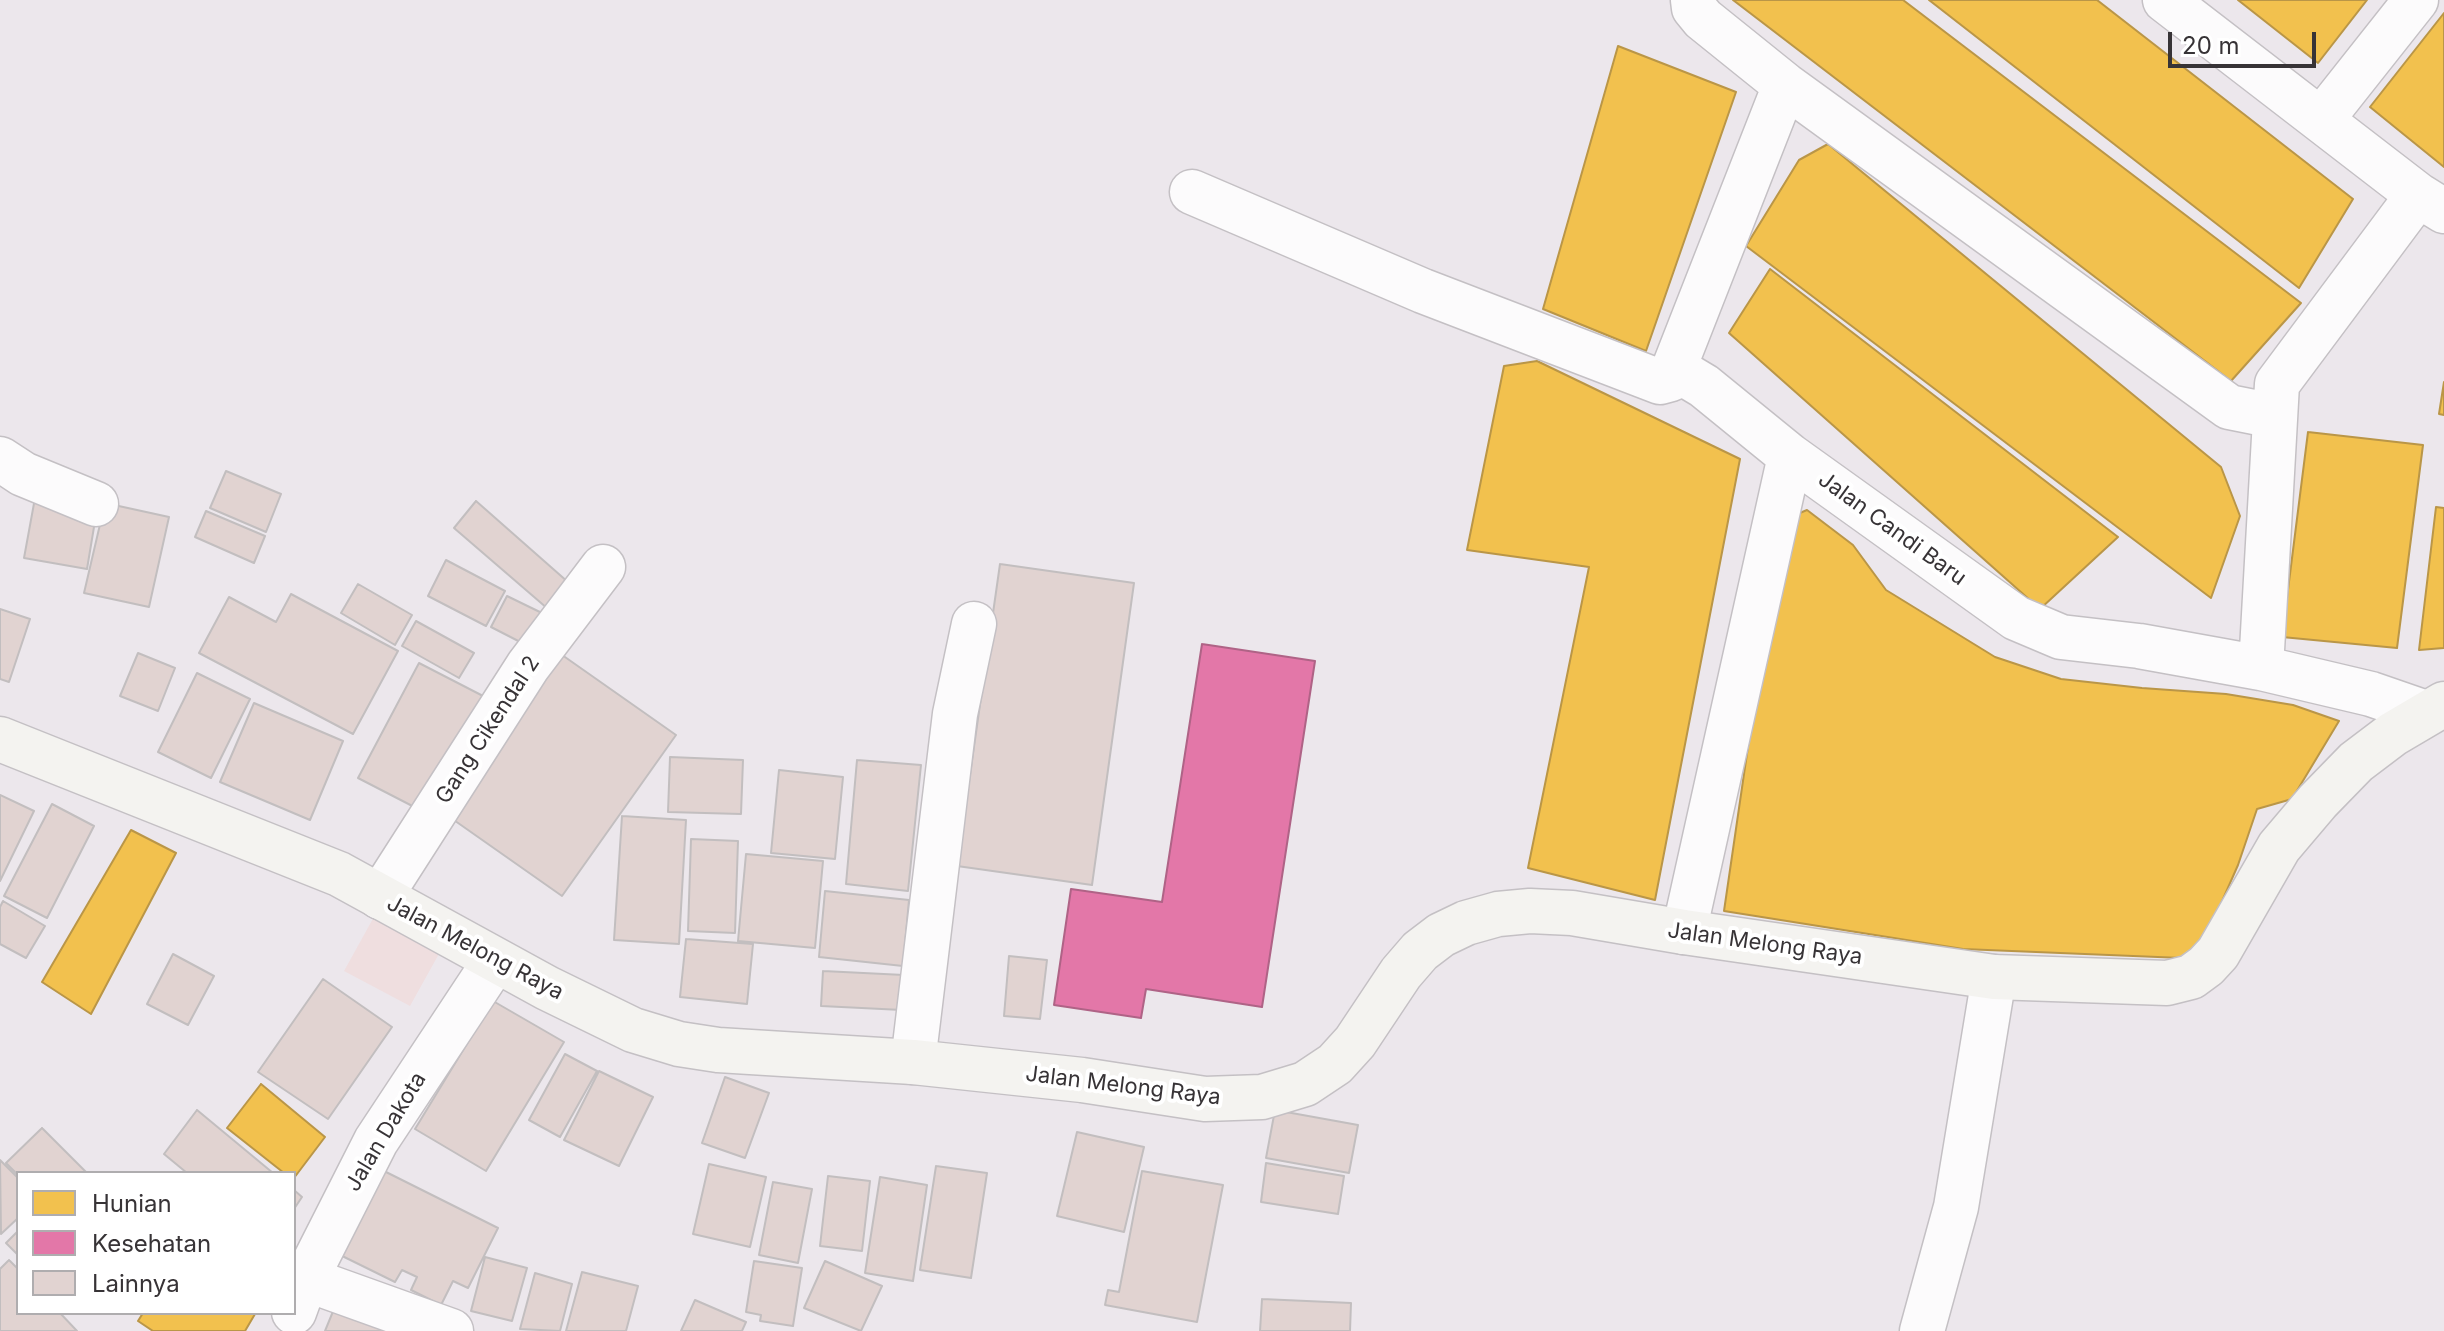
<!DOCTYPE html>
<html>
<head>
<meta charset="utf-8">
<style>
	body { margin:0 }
	#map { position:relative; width:2444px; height:1331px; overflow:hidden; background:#ece7ec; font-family:Inter,sans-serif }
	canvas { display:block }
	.legend { position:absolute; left:16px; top:1171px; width:280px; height:144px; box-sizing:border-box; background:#fff; border:2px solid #afadaf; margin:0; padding:10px 14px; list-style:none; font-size:24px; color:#373336 }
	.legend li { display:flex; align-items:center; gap:16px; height:40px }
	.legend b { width:40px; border:2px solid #afadaf }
	.scale { position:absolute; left:2168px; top:32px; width:148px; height:36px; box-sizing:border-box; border:4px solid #373336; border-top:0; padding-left:10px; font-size:24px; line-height:28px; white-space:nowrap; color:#373336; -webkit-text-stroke:6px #fff; paint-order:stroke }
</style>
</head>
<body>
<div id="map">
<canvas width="2444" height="1331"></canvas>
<ul class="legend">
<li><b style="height:22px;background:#f2c14e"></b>Hunian</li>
<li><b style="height:22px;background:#e377a8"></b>Kesehatan</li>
<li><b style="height:22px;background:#e1d3d1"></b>Lainnya</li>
</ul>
<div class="scale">20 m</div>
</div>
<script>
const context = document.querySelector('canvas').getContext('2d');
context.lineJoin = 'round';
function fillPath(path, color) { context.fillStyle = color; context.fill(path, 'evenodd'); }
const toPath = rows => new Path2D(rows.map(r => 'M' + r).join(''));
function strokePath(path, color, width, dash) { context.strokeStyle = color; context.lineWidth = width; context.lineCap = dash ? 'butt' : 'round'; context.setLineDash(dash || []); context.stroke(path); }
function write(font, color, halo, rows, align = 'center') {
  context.font = font + ' Inter,sans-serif'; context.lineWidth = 8; context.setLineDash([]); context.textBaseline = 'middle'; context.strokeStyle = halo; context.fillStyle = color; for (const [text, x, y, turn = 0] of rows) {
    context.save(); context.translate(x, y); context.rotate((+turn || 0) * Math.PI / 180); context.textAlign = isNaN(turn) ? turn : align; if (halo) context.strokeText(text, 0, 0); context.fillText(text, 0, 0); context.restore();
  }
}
const commercial = toPath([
	[375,915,440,952,410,1006,344,971]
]);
const homes = toPath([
	[1733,0,1903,0,2301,303,2231,381,1733,0],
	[1929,0,2097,0,2353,199,2299,288,1929,0],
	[2238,0,2367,0,2318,63,2238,0],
	[2444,13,2444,167,2370,107,2444,13],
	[1618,46,1736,92,1646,351,1543,309,1618,46],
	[1828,144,2221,467,2240,516,2211,598,1746,246,1799,160,1828,144],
	[1770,269,2118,537,2040,609,1729,333,1770,269],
	[1537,361,1740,459,1655,900,1528,868,1589,567,1467,550,1504,366,1537,361],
	[2444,382,2444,415,2439,414,2444,382],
	[2308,432,2423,445,2397,648,2282,637,2308,432],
	[2436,507,2444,508,2444,648,2419,650,2436,507],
	[1807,510,1853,545,1886,590,1995,657,2061,679,2142,688,2226,694,2293,705,2339,721,2292,799,2257,809,2238,865,2205,940,2182,958,1963,949,1724,911,1751,726,1795,515,1807,510],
	[131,830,176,853,91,1014,42,982,131,830],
	[261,1084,325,1137,294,1178,294,1173,284,1173,227,1128,261,1084],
	[143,1313,254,1313,255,1314,245,1331,153,1331,138,1321,143,1313]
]);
const health = toPath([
	[1202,644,1315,661,1262,1007,1146,989,1141,1018,1054,1005,1071,889,1162,902,1202,644]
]);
const building = toPath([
	[226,471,281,494,266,532,210,508,226,471],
	[35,498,97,509,87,569,24,558,35,498],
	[476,501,577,590,555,615,454,528,476,501],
	[105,503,169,517,149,607,84,593,105,503],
	[206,511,265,536,254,563,195,537,206,511],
	[446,560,505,591,486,626,428,596,446,560],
	[1000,564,1134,583,1092,885,957,866,1000,564],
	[358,584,412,615,395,645,341,613,358,584],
	[291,594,398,651,353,734,199,653,229,597,276,622,291,594],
	[507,596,546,615,530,647,491,627,507,596],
	[0,609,30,619,9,682,0,679,0,609],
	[416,621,474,653,459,678,402,646,416,621],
	[555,650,676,735,562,896,441,811,555,650],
	[138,653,175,668,158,711,120,696,138,653],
	[419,663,485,697,424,812,358,778,419,663],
	[197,673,250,699,211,778,158,752,197,673],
	[254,703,343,741,310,820,220,782,254,703],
	[670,757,743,760,741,814,668,812,670,757],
	[857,760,921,765,908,891,846,884,857,760],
	[779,770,843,777,835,859,771,853,779,770],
	[0,795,34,811,0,881,0,795],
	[52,804,94,826,47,918,4,896,52,804],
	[622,816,686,820,679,944,614,940,622,816],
	[691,839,738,841,735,933,688,931,691,839],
	[746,854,823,861,815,948,738,941,746,854],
	[825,891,909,900,903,966,819,957,825,891],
	[3,901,45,926,26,958,0,944,0,907,3,901],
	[686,939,753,944,747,1004,680,997,686,939],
	[173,954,214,976,188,1025,147,1004,173,954],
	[1009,956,1047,960,1040,1019,1004,1016,1009,956],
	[823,971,904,975,902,1010,821,1006,823,971],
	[323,979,392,1027,328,1119,258,1072,323,979],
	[493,1001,564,1042,486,1171,415,1129,493,1001],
	[565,1054,597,1071,560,1137,529,1120,565,1054],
	[599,1071,653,1097,619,1166,564,1140,599,1071],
	[725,1077,769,1093,745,1158,702,1143,725,1077],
	[197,1110,273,1173,187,1173,164,1154,197,1110],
	[1275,1110,1358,1125,1349,1173,1266,1158,1275,1110],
	[42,1128,87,1173,18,1175,6,1163,42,1128],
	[1077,1132,1144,1147,1124,1232,1057,1216,1077,1132],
	[0,1160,18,1178,18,1218,1,1234,0,1160],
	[1266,1163,1344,1176,1338,1214,1261,1202,1266,1163],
	[370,1164,498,1228,468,1288,453,1281,441,1305,411,1290,417,1277,402,1270,395,1282,328,1249,370,1164],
	[709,1164,766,1177,750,1247,693,1234,709,1164],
	[936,1166,987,1173,971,1278,920,1270,936,1166],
	[1142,1171,1223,1185,1197,1322,1105,1305,1108,1290,1119,1292,1142,1171],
	[828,1176,870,1181,862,1251,820,1246,828,1176],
	[880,1177,927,1185,913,1281,865,1273,880,1177],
	[773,1182,812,1189,798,1263,759,1255,773,1182],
	[294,1190,302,1197,294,1209,294,1190],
	[18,1231,18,1255,6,1243,18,1231],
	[485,1257,527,1268,512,1321,471,1311,485,1257],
	[9,1260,18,1269,18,1313,60,1313,77,1331,0,1331,0,1269,9,1260],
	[754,1261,802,1268,793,1326,760,1321,761,1315,746,1312,754,1261],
	[825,1261,882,1286,861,1331,804,1308,825,1261],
	[582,1272,638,1286,626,1331,566,1331,582,1272],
	[535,1273,572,1284,560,1331,520,1329,535,1273],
	[1262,1299,1351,1303,1350,1331,1260,1331,1262,1299],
	[695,1300,746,1322,742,1331,681,1331,695,1300],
	[334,1309,393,1331,325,1331,334,1309]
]);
const minor = toPath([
	[1693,0,1694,8,1703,19,1785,85,2229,407,2274,416],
	[2165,0,2418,195,2444,211],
	[1785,85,1674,368,1704,386,1790,456,2016,618,2061,637,2139,646,2261,668,2371,694,2426,713],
	[2321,120,2416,0],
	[1192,192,1423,291,1660,382,1671,379,1674,368],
	[0,459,23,474,96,504],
	[2261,668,2277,384,2418,195],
	[380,897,528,666,603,567],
	[1684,932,1790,456],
	[913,1062,955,714,974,624],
	[306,1279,451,1331],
	[294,1312,306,1279,376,1141,495,961],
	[1922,1331,1956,1207,1994,977]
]);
const secondary = toPath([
	[0,739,339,874,547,988,633,1030,679,1044,718,1050,913,1062,1082,1080,1205,1099,1262,1097,1305,1084,1335,1064,1355,1042,1401,973,1420,951,1441,935,1466,923,1498,914,1530,911,1572,913,1684,932,1994,977,2167,983,2191,977,2206,966,2218,953,2279,847,2318,801,2356,762,2393,734,2444,704]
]);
const streetNames = [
	["Jalan Candi Baru",1892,529,36],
	["Gang Cikendal 2",488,730,-57],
	["Jalan Melong Raya",1765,944,8],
	["Jalan Melong Raya",475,948,28],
	["Jalan Melong Raya",1123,1086,7],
	["Jalan Dakota",386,1132,-59]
];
fillPath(commercial, '#efdedf');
fillPath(homes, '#f2c14e');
strokePath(homes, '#ba9647', 2);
fillPath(health, '#e377a8');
strokePath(health, '#af6386', 2);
fillPath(building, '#e1d3d1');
strokePath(building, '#c2bebf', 2);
strokePath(minor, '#c4c0c4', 47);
strokePath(secondary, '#c4c0c4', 47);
strokePath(minor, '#fcfbfc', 44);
strokePath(secondary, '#f4f3f0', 44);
write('22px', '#373336', '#fff', streetNames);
</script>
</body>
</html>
